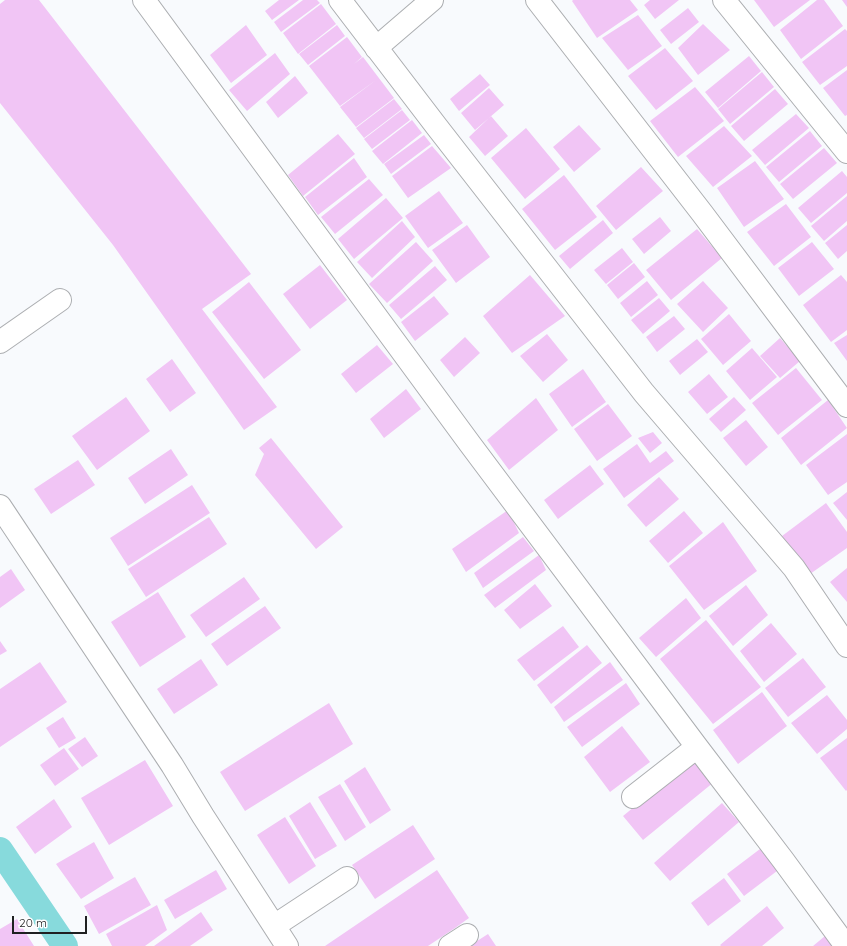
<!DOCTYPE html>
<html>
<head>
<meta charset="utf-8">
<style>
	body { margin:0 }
	#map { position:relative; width:847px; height:946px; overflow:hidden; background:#f8fafd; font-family:Quicksand,sans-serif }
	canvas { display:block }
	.scale { position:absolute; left:12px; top:916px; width:75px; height:18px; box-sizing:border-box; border:2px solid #1f2021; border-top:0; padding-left:5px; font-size:12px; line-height:14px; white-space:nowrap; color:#1f2021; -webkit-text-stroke:3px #fff; paint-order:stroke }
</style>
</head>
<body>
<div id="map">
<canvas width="847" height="946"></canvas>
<div class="scale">20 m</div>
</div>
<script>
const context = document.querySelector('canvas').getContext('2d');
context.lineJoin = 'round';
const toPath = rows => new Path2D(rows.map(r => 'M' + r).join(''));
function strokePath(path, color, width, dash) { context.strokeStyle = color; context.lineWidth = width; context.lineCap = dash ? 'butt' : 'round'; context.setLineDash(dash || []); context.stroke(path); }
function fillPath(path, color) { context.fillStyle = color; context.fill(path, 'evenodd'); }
const canal = toPath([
	[0,850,65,946]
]);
const building = toPath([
	[5,0,39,0,251,274,202,309,277,407,244,430,113,245,0,103,0,4],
	[279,0,299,0,272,20,265,11],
	[303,0,317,0,320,3,281,32,274,22],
	[573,0,630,0,638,10,597,38,572,1],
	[650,0,679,0,655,19,644,5],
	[754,0,810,0,774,27],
	[817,0,824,0,843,26,801,59,780,30],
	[842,0,847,0,847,7],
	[321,4,336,24,298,54,283,33],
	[688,8,699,22,671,44,660,30],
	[638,15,662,46,628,70,602,38],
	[703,24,730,50,698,75,678,48],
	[246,25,267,55,231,83,210,55],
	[337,25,345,36,308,65,299,54],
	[845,29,847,31,847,66,820,85,802,62],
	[347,37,362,57,354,64,363,57,394,98,356,127,348,117,373,98,348,117,340,107,376,80,340,106,309,66],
	[665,48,693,81,656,110,628,76],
	[275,53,290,74,247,111,229,90],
	[749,56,761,71,718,108,705,92],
	[847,70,847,115,845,116,823,88],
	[762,72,774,87,730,124,718,109],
	[480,74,490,85,459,111,450,99],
	[295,76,308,93,278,118,266,102],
	[695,87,724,121,678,157,650,121],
	[489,88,504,105,475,130,461,113],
	[775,89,788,104,744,141,731,126],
	[394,99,402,109,364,138,356,128],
	[402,110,410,120,372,149,364,139],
	[796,114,809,128,765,165,752,150],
	[491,116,508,136,485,156,469,137],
	[412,120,422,133,383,164,372,151],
	[579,125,601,149,574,172,553,147],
	[724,126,752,156,713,187,686,156],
	[526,128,560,169,525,199,491,158],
	[810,131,822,146,779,182,766,167],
	[338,134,355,154,303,196,288,175],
	[424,135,431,144,391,174,384,164],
	[432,146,451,168,408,198,392,176],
	[824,148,837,163,793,199,780,184],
	[354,158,367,177,318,215,305,197],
	[755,161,784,199,744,227,717,188],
	[641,167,663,191,616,230,596,206],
	[842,171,847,177,847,193,811,223,798,208],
	[564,175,597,217,555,250,522,209],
	[369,179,383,195,335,234,321,217],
	[439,191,463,223,428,248,405,216],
	[847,196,847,221,824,241,811,226],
	[386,198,403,218,354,259,338,239],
	[786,204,811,237,774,266,747,232],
	[660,217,671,231,644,254,632,239],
	[603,220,613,233,570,269,559,256],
	[402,221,415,237,372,278,357,262],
	[467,225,490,257,456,283,432,250],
	[847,225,847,251,838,259,825,243],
	[697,229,722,258,671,300,646,270],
	[416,242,433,261,387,303,369,284],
	[812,242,834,269,799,296,778,268],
	[622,248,633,262,606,284,594,270],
	[634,263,645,277,618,299,607,285],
	[320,265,347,300,310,329,283,294],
	[435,266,447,280,401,319,389,305],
	[530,275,565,316,512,353,483,316],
	[841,275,847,282,847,330,831,342,803,305],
	[647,281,658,295,631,317,620,303],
	[703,281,728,308,703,332,677,304],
	[249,282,301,350,264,379,212,312],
	[434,296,449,314,415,341,401,322],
	[659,298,670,311,643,334,631,320],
	[729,314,751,341,723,365,701,339],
	[674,316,685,329,657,352,646,337],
	[547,334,568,360,543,382,520,356],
	[847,335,847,361,834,343],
	[465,337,480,353,454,377,440,360],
	[780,338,800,361,780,378,760,356],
	[697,339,708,352,680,375,669,361],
	[377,345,393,364,356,393,341,374],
	[752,348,777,377,750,400,726,371],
	[172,359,196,393,170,412,146,379],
	[796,368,822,400,778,435,752,403],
	[583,369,606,402,572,427,549,394],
	[709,374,728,397,707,414,688,392],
	[406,389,421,409,384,438,370,419],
	[126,397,150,431,97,470,72,436],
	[734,397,746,410,721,432,709,419],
	[536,398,558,430,509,470,487,440],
	[828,400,847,428,801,465,781,438],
	[608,404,632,436,597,461,574,429],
	[746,420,768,447,746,466,723,438],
	[653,432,662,443,650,453,638,438],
	[847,434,847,482,828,495,806,465],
	[271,438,343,527,316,549,255,475,264,454,259,448],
	[637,444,650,463,666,451,674,461,624,498,603,469],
	[171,449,188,475,145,504,128,478],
	[78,460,95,485,51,514,34,489],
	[590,465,604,484,558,519,544,500],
	[659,477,679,499,646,527,627,505],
	[192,485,210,513,128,566,110,538],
	[847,492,847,520,833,503],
	[826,503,847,532,847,548,810,574,782,536],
	[508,510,519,533,466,572,452,549],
	[684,511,703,533,668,563,649,541],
	[209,517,227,544,146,597,128,569],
	[723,522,757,571,704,610,669,566],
	[523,537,534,551,483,588,474,573],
	[539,555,546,570,495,608,484,595],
	[847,568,847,602,830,582],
	[11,569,25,590,0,608,0,577],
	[244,577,260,599,206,637,190,615],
	[535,584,552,606,520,629,504,610],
	[746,585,768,615,733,646,709,616],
	[158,592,186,637,140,667,111,622],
	[686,598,701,618,656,657,639,638],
	[265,606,281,628,227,666,211,644],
	[706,620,761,687,713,724,660,659],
	[771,623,797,654,764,682,740,651],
	[563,626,579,647,534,681,517,660],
	[0,641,7,651,0,655],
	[587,645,602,663,551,704,537,685],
	[803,658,826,687,788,717,765,688],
	[201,659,218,685,174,714,157,689],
	[40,662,67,702,0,747,0,689],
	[610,662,623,680,564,722,554,707],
	[626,683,640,704,582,747,567,727],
	[762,692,787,726,738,764,713,730],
	[827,695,847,720,847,729,817,754,791,723],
	[329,703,353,744,245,811,220,772],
	[63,717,76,738,59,748,46,728],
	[622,726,650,762,610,792,584,757],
	[85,737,98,756,82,767,68,749],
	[847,738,847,790,846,791,820,758],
	[64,748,79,769,55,786,40,765],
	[694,758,714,782,643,840,623,816],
	[145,760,173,806,109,845,81,798],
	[365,767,391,810,370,824,344,781],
	[340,784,366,827,345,841,318,797],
	[54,799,72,827,35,854,16,827],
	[310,802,337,846,315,859,289,816],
	[722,803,739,822,670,881,654,863],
	[285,817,316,866,289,884,257,835],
	[413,825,435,859,375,899,352,865],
	[94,842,114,878,81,899,56,864],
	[760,849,777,871,744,896,727,874],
	[216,870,227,889,175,919,164,900],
	[437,870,469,918,455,928,428,946,325,946],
	[135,877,151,905,99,934,84,906],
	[724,878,741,901,708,926,691,903],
	[157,905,167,930,145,946,112,946,106,934],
	[767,906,784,928,762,946,721,946,720,945],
	[201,912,213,930,190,946,154,946],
	[17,919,34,946,0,946,0,929],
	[488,934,496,946,469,946,474,943],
	[825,936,833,946,813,946]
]);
const minor = toPath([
	[144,0,470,444,697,747,783,860,846,946],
	[340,0,437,127,644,393,794,568,847,646],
	[537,0,702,213,847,406],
	[724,0,847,152],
	[376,48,432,0],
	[0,342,60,300],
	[0,506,172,765,203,816,287,946],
	[633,797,697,747],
	[274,926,347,878],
	[450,946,467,935]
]);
strokePath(canal, '#87dadc', 26);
fillPath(building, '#f1c5f5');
strokePath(minor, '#acaeb1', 24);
strokePath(minor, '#fff', 22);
</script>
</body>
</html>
